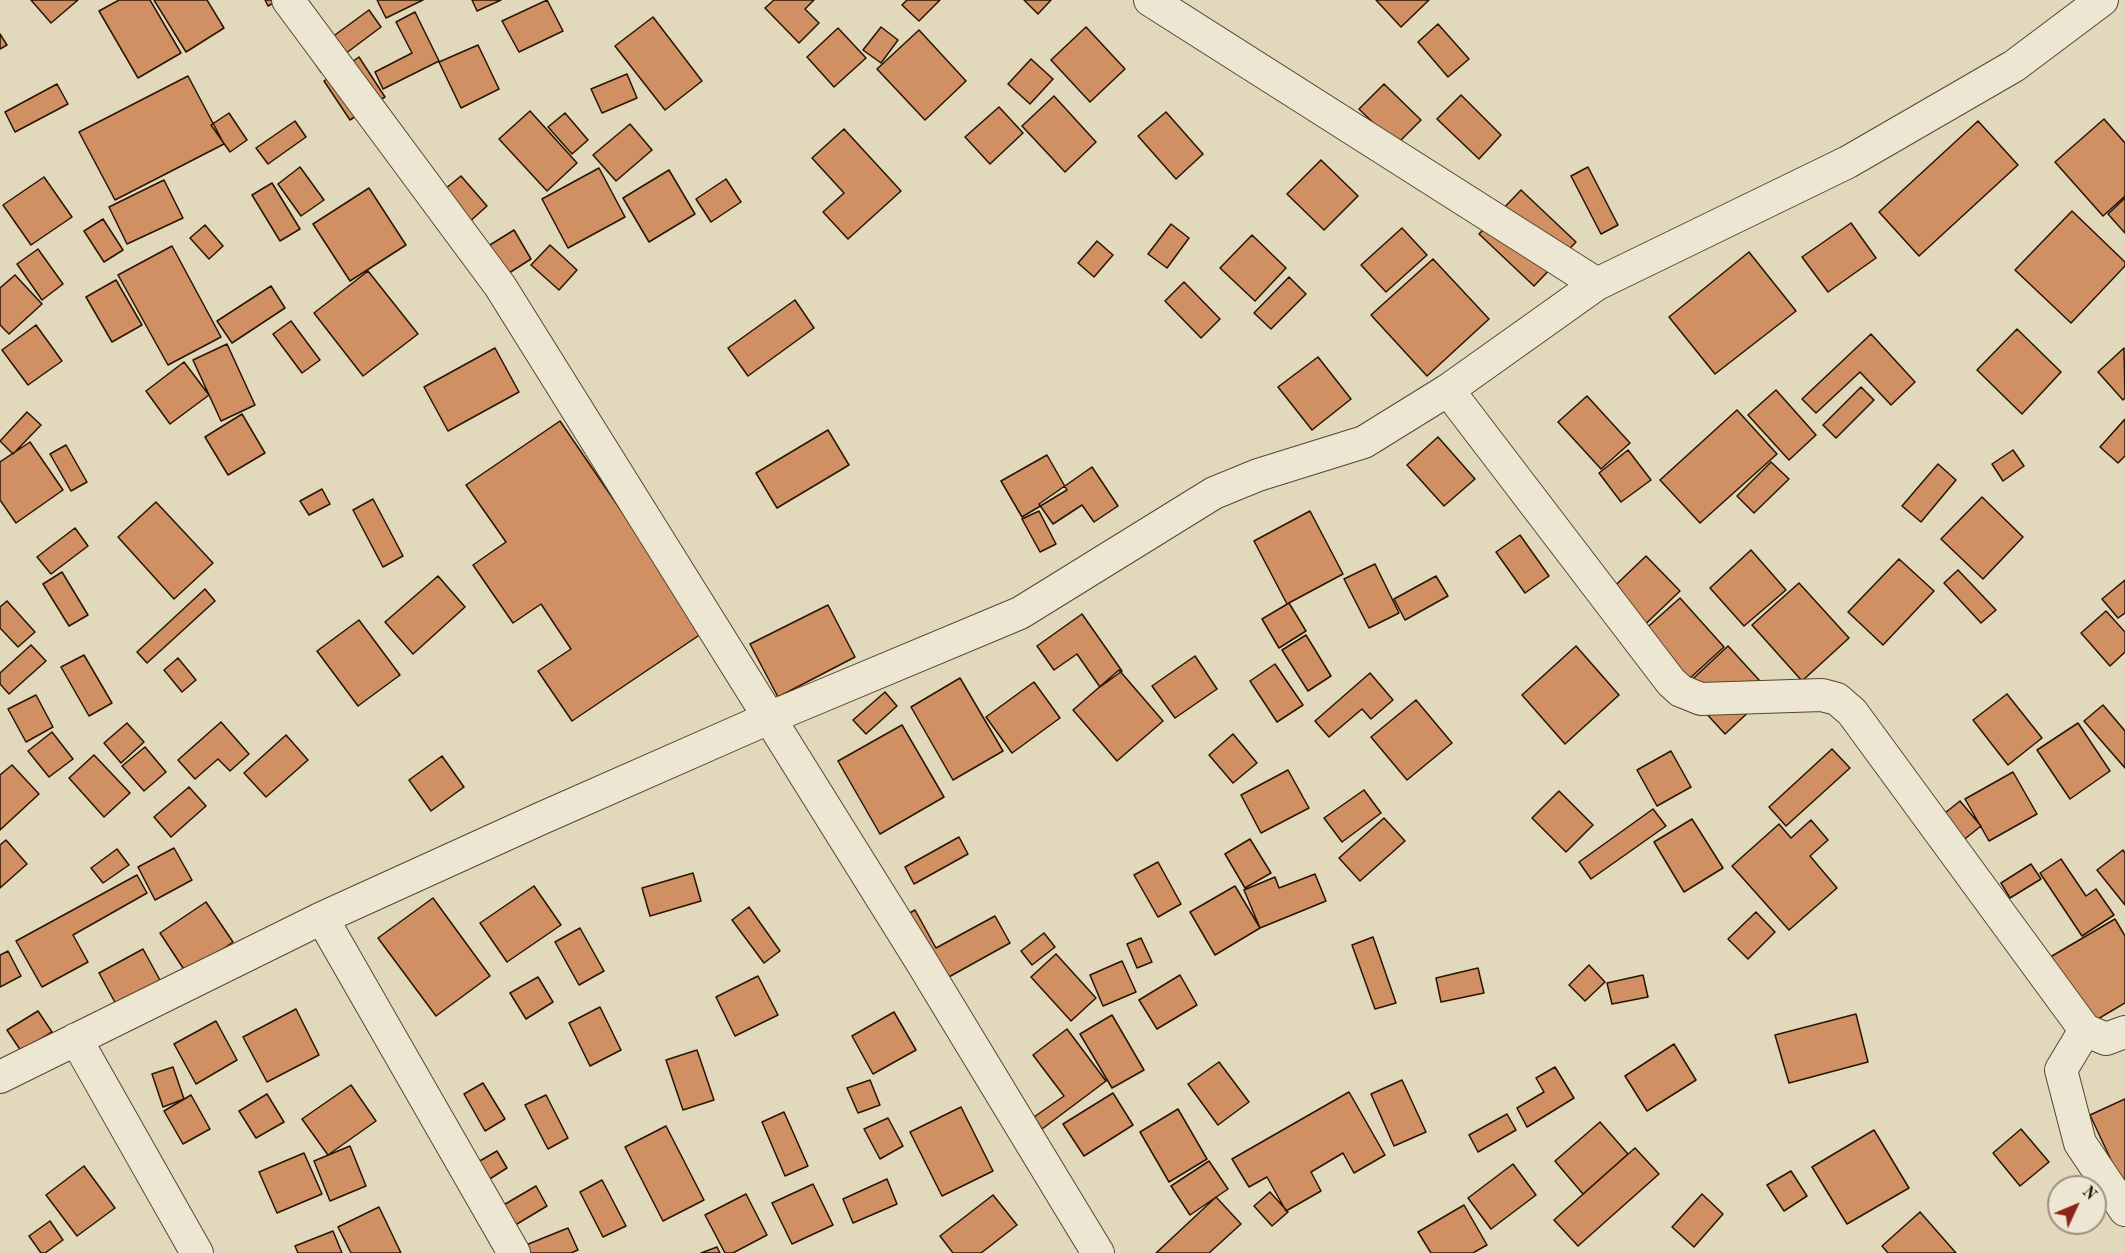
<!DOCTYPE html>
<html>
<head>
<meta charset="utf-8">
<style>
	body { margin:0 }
	#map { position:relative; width:2125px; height:1253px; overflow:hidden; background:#e2d9bc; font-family:"Old Standard TT",serif }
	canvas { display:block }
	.north { position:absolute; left:2047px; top:1175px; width:60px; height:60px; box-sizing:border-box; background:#ece6d3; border:2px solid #9e927f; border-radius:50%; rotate:46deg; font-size:16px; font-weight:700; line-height:24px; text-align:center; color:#281500 }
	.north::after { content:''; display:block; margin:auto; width:21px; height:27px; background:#8f2418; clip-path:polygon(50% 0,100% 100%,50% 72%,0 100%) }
</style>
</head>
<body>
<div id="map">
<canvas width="2125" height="1253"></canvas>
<div class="north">N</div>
</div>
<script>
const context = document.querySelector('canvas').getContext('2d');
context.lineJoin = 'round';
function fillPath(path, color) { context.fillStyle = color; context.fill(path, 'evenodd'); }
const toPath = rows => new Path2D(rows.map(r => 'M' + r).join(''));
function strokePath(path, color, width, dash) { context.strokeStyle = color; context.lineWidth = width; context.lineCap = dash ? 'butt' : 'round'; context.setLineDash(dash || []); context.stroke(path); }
const building = toPath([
	[31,0,78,0,51,23,31,0],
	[119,0,150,0,181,53,138,78,99,11,119,0],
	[154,0,207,0,224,28,186,52,154,0],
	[265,0,279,0,268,6,265,0],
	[377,0,423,0,386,18,377,0],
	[472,0,501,0,477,11,472,0],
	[547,0,563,31,519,52,502,21,547,0],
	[774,0,814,0,805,9,819,23,799,43,765,8,774,0],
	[907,0,940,0,919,21,902,5,907,0],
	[1024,0,1051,0,1038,14,1024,0],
	[1376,0,1429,0,1401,27,1376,0],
	[369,10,381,27,321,72,309,54,369,10],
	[415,12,439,61,383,89,375,72,412,53,396,22,415,12],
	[653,17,702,81,665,110,615,46,653,17],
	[1438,24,1469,59,1448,77,1418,42,1438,24],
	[881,27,898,40,881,63,863,50,881,27],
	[1086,27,1125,69,1090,102,1051,60,1086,27],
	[838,28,866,58,834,87,807,57,838,28],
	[919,30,966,81,925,120,877,69,919,30],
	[0,34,7,45,0,49,0,34],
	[478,45,499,89,461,108,439,62,478,45],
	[359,57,385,97,350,120,324,81,359,57],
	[1031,59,1053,79,1030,104,1008,84,1031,59],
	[627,74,637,98,602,113,591,89,627,74],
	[188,76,224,144,115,200,79,132,188,76],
	[57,84,68,104,15,132,5,112,57,84],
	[1384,84,1421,120,1396,145,1359,109,1384,84],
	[1461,95,1501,135,1479,159,1437,119,1461,95],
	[1054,96,1096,142,1065,172,1022,126,1054,96],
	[999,107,1023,133,990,164,965,137,999,107],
	[530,111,577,163,547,191,499,139,530,111],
	[1166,112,1203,154,1176,179,1138,136,1166,112],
	[229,113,247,140,230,152,211,125,229,113],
	[565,113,588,140,572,154,548,127,565,113],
	[2104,119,2125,143,2125,196,2103,216,2055,162,2104,119],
	[295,121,306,137,268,164,256,148,295,121],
	[1978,121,2018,165,1919,256,1879,212,1978,121],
	[630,124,652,150,616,181,593,155,630,124],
	[844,129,901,191,848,239,823,212,844,193,812,158,844,129],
	[1321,160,1358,196,1324,230,1287,194,1321,160],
	[300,167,324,200,301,216,278,184,300,167],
	[1588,167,1618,225,1601,234,1571,176,1588,167],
	[599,168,625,217,568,248,542,199,599,168],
	[669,170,695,214,649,242,623,198,669,170],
	[461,176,487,206,467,224,440,193,461,176],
	[44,177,72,217,31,245,3,205,44,177],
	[726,179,741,202,711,222,696,199,726,179],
	[164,180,183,218,127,244,109,207,164,180],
	[272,183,300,229,280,241,252,195,272,183],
	[369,188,406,245,350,281,313,224,369,188],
	[1521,190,1576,242,1534,286,1479,234,1521,190],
	[2125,198,2125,233,2108,214,2125,198],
	[2072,211,2125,262,2125,266,2071,323,2015,270,2072,211],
	[103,219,123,250,104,262,84,231,103,219],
	[1851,223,1876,258,1828,292,1802,257,1851,223],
	[1171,224,1189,238,1167,268,1148,254,1171,224],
	[205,225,223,246,209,259,190,238,205,225],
	[1402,228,1427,255,1386,292,1361,265,1402,228],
	[514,230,531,259,495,282,477,253,514,230],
	[1252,235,1286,268,1255,301,1220,268,1252,235],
	[1097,241,1113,255,1094,277,1078,263,1097,241],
	[550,245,577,270,559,290,531,265,550,245],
	[172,246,221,337,168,365,118,275,172,246],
	[38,249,63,284,42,300,17,264,38,249],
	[1749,252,1796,311,1715,374,1669,317,1749,252],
	[1433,259,1489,319,1427,376,1371,315,1433,259],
	[368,271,418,334,363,376,314,313,368,271],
	[15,275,42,304,9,334,0,325,0,288,15,275],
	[1289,277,1306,294,1271,329,1254,313,1289,277],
	[116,280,142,325,112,342,86,297,116,280],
	[1184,282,1220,319,1201,338,1165,301,1184,282],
	[271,286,285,308,232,343,217,321,271,286],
	[795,300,814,328,748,376,728,348,795,300],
	[291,321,320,360,302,373,273,334,291,321],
	[36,325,62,361,28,385,2,350,36,325],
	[2017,329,2061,372,2022,414,1977,370,2017,329],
	[1871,334,1915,382,1891,405,1860,372,1816,413,1802,399,1871,334],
	[227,344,255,405,221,421,193,360,227,344],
	[495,348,519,392,448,431,424,387,495,348],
	[2124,348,2125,398,2123,400,2098,372,2124,348],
	[1318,357,1351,399,1312,430,1278,387,1318,357],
	[184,362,209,395,170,424,146,391,184,362],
	[1861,387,1874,400,1836,438,1823,425,1861,387],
	[1776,390,1816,435,1789,460,1748,415,1776,390],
	[1587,396,1630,443,1601,469,1558,422,1587,396],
	[1737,410,1777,454,1700,523,1660,480,1737,410],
	[27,412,41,425,13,454,0,441,27,412],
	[242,414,265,453,228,475,205,437,242,414],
	[2125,419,2125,456,2118,463,2100,447,2125,419],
	[560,421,704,632,572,721,538,671,571,649,541,604,513,623,473,565,506,542,466,485,560,421],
	[828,430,849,465,777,508,756,473,828,430],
	[1438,437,1475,479,1444,506,1407,465,1438,437],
	[30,442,63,490,16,523,0,500,0,462,30,442],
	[66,445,87,482,71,491,50,454,66,445],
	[1628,450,1651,480,1621,502,1599,473,1628,450],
	[2013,450,2024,466,2003,481,1992,464,2013,450],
	[1047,455,1067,490,1022,517,1001,481,1047,455],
	[1771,462,1789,479,1754,513,1737,496,1771,462],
	[1938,464,1956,480,1921,522,1902,506,1938,464],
	[1092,467,1118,506,1094,522,1082,505,1053,524,1039,504,1092,467],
	[322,489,330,504,309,515,300,501,322,489],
	[1982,497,2023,537,1983,579,1941,539,1982,497],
	[373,499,403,556,383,567,353,510,373,499],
	[156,502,213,563,174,599,118,537,156,502],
	[1039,511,1056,544,1040,552,1022,519,1039,511],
	[1310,511,1343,574,1287,604,1254,541,1310,511],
	[75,528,88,546,51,574,37,557,75,528],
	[1520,535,1549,576,1525,593,1496,552,1520,535],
	[1751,550,1786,590,1744,626,1710,588,1751,550],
	[1646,556,1680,591,1633,636,1599,601,1646,556],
	[1899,559,1934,591,1883,645,1848,612,1899,559],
	[1375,564,1399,613,1369,628,1344,579,1375,564],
	[1958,570,1996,610,1981,623,1944,583,1958,570],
	[62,572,88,615,69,626,43,584,62,572],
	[438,576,465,607,413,654,385,622,438,576],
	[1436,576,1448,596,1405,620,1394,599,1436,576],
	[2125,580,2125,613,2118,618,2102,599,2125,580],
	[1799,583,1849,638,1802,681,1752,625,1799,583],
	[205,589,215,601,147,663,137,652,205,589],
	[1680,598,1724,647,1677,690,1632,641,1680,598],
	[7,601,35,632,18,647,0,628,0,607,7,601],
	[1289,603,1306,631,1279,648,1262,619,1289,603],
	[828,605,855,657,778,697,750,644,828,605],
	[2106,611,2125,632,2125,652,2110,666,2081,633,2106,611],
	[1082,614,1122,671,1100,687,1077,654,1054,670,1037,646,1082,614],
	[359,620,400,675,358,706,317,651,359,620],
	[1306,635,1331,676,1308,691,1282,650,1306,635],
	[31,645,46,661,9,694,0,684,0,673,31,645],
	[1576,646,1619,695,1565,744,1522,695,1576,646],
	[1728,646,1770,692,1725,734,1683,688,1728,646],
	[84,655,112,703,89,716,61,667,84,655],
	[1195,656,1217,689,1175,718,1152,686,1195,656],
	[178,658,196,680,182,692,164,670,178,658],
	[1275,664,1303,705,1277,722,1250,681,1275,664],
	[1119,670,1163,721,1117,761,1073,710,1119,670],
	[1370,673,1393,700,1371,719,1362,709,1329,737,1315,721,1370,673],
	[960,678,1003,751,953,780,911,707,960,678],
	[1034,682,1060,718,1012,753,986,717,1034,682],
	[885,692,897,706,866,734,853,720,885,692],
	[2007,694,2042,738,2008,765,1973,720,2007,694],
	[36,695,53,727,26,742,8,709,36,695],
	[1416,700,1452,743,1407,780,1371,737,1416,700],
	[2103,705,2125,731,2125,768,2084,721,2103,705],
	[221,722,249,754,230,771,218,759,195,779,178,760,221,722],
	[127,723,144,742,121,763,104,743,127,723],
	[2078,723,2110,771,2070,799,2037,750,2078,723],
	[902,725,944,797,880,834,838,761,902,725],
	[52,732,73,759,49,777,28,751,52,732],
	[1233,734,1257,763,1233,783,1209,755,1233,734],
	[286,735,308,760,266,797,244,773,286,735],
	[145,747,166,772,144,791,122,766,145,747],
	[1832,749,1850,768,1786,826,1769,807,1832,749],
	[1671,751,1691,787,1657,806,1637,770,1671,751],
	[94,755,130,793,104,817,69,778,94,755],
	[442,756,464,787,431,811,409,780,442,756],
	[12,765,39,794,0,830,0,775,12,765],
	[1288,770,1309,808,1261,833,1241,795,1288,770],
	[2013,772,2037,814,1989,841,1965,799,2013,772],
	[189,787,206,806,171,837,154,817,189,787],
	[1364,790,1381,813,1342,842,1324,818,1364,790],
	[1559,791,1593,825,1566,852,1532,818,1559,791],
	[1960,801,1981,826,1961,842,1940,817,1960,801],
	[1653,809,1666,826,1591,879,1579,862,1653,809],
	[1384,818,1405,841,1360,881,1339,858,1384,818],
	[1692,819,1723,868,1684,892,1654,842,1692,819],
	[1811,820,1828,840,1810,856,1837,888,1789,930,1732,866,1779,824,1791,838,1811,820],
	[959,837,968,854,914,884,905,867,959,837],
	[1250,839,1271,873,1245,888,1225,854,1250,839],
	[6,840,27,864,0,888,0,845,6,840],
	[174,848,192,880,155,900,138,867,174,848],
	[117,849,129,865,103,883,91,868,117,849],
	[2123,850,2125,853,2125,905,2097,870,2123,850],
	[2061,859,2086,896,2096,889,2114,915,2082,936,2040,873,2061,859],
	[1158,862,1181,904,1158,917,1134,875,1158,862],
	[2031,864,2041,879,2010,898,2001,883,2031,864],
	[693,873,701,901,650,916,642,888,693,873],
	[1315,874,1326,901,1260,928,1244,890,1275,877,1279,888,1315,874],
	[137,875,147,893,73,935,88,962,42,987,16,941,137,875],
	[534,886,561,925,507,962,480,923,534,886],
	[1235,886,1260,928,1215,955,1190,912,1235,886],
	[433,898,490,976,436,1016,378,938,433,898],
	[206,902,233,942,187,974,160,933,206,902],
	[749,907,780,951,764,963,732,920,749,907],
	[915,910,936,948,995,916,1010,943,929,988,892,923,915,910],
	[1756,912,1775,932,1748,959,1728,939,1756,912],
	[2115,919,2125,936,2125,1003,2076,1032,2035,966,2115,919],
	[580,928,604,971,579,985,555,942,580,928],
	[1044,933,1055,947,1032,965,1021,951,1044,933],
	[1373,937,1396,1003,1375,1009,1352,945,1373,937],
	[1141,938,1152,962,1137,968,1127,944,1141,938],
	[143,949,161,982,117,1006,99,973,143,949],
	[8,951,21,976,0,987,0,955,8,951],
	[1056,954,1096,998,1071,1021,1031,977,1056,954],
	[1122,961,1136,992,1103,1006,1090,975,1122,961],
	[1589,965,1605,982,1585,1001,1569,985,1589,965],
	[1478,968,1484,993,1441,1002,1436,978,1478,968],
	[1180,975,1197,1005,1157,1029,1139,1000,1180,975],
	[1643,975,1648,997,1612,1004,1607,983,1643,975],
	[758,976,778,1015,735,1036,716,997,758,976],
	[538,977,553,1002,526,1019,510,993,538,977],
	[600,1007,621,1050,590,1066,569,1023,600,1007],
	[296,1009,319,1055,267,1082,243,1037,296,1009],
	[38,1011,52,1032,21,1051,7,1030,38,1011],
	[894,1012,916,1050,873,1074,852,1036,894,1012],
	[1856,1014,1868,1062,1789,1083,1775,1035,1856,1014],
	[1112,1015,1144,1070,1112,1088,1080,1034,1112,1015],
	[216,1021,237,1060,196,1084,174,1044,216,1021],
	[1067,1029,1106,1081,1042,1129,1034,1117,1064,1096,1033,1055,1067,1029],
	[1674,1044,1696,1080,1647,1111,1625,1076,1674,1044],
	[697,1050,714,1100,683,1110,666,1060,697,1050],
	[1219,1062,1249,1102,1218,1125,1188,1084,1219,1062],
	[173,1067,184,1099,163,1107,152,1074,173,1067],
	[1555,1067,1574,1098,1527,1127,1517,1108,1544,1092,1536,1078,1555,1067],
	[870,1080,880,1105,858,1113,847,1088,870,1080],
	[1402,1080,1426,1132,1394,1146,1371,1094,1402,1080],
	[483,1083,505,1119,485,1131,464,1094,483,1083],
	[351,1085,376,1121,328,1155,302,1119,351,1085],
	[1349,1092,1385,1155,1354,1173,1343,1153,1311,1172,1321,1191,1286,1211,1267,1177,1249,1187,1232,1159,1349,1092],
	[1113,1093,1133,1125,1084,1156,1063,1124,1113,1093],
	[267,1094,284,1122,256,1138,239,1111,267,1094],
	[191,1095,210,1129,183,1144,164,1111,191,1095],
	[546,1095,568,1138,548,1149,525,1105,546,1095],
	[2125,1099,2125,1190,2090,1115,2125,1099],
	[961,1107,993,1171,942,1196,910,1132,961,1107],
	[1178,1109,1207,1159,1169,1182,1140,1132,1178,1109],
	[784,1112,808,1166,785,1176,762,1122,784,1112],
	[1507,1114,1516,1130,1478,1152,1469,1135,1507,1114],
	[888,1118,903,1146,880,1159,864,1129,888,1118],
	[1600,1122,1628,1154,1583,1194,1555,1161,1600,1122],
	[666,1126,704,1200,663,1221,625,1147,666,1126],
	[2021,1129,2049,1162,2020,1186,1993,1153,2021,1129],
	[1874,1130,1909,1188,1847,1224,1812,1167,1874,1130],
	[350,1146,366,1186,330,1201,314,1161,350,1146],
	[1635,1148,1659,1174,1578,1246,1554,1220,1635,1148],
	[497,1151,507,1168,477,1187,466,1169,497,1151],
	[304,1153,322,1194,277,1213,259,1172,304,1153],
	[1209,1161,1228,1189,1190,1215,1171,1186,1209,1161],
	[1513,1164,1536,1195,1491,1229,1468,1198,1513,1164],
	[84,1166,115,1208,77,1236,46,1195,84,1166],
	[1791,1171,1807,1196,1784,1211,1767,1185,1791,1171],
	[887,1179,897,1204,853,1223,843,1199,887,1179],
	[602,1180,626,1226,603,1237,580,1192,602,1180],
	[813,1184,833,1225,792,1244,772,1203,813,1184],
	[536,1186,547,1206,507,1230,495,1210,536,1186],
	[1270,1192,1288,1212,1272,1226,1254,1206,1270,1192],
	[746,1194,767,1235,733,1253,725,1253,705,1215,746,1194],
	[1702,1194,1723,1214,1694,1247,1672,1227,1702,1194],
	[993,1195,1017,1225,981,1253,953,1253,940,1236,993,1195],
	[1216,1197,1241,1224,1209,1253,1156,1253,1216,1197],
	[1464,1205,1487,1245,1473,1253,1431,1253,1418,1232,1464,1205],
	[379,1207,401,1253,351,1253,338,1227,379,1207],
	[1920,1212,1956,1253,1888,1253,1882,1246,1920,1212],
	[50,1221,63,1240,45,1253,41,1253,29,1236,50,1221],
	[568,1228,578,1250,571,1253,524,1253,521,1247,568,1228],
	[333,1231,342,1253,298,1253,295,1246,333,1231],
	[717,1247,720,1253,701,1253,717,1247]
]);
const street = toPath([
	[288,0,500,286,921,961,1098,1253],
	[1150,0,1597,284],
	[1448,390,1671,682,1681,691,1701,699,1822,695,1837,699,1852,712,2085,1030,2106,1039,2125,1032],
	[322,918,514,1253],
	[2085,1030,2061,1070,2080,1143,2125,1210],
	[76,1039,197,1253],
	[0,1077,322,918,542,818,769,718,1020,613,1214,493,1258,475,1364,442,1448,390,1597,284,1848,162,2014,66,2102,0]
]);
fillPath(building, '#d18f64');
strokePath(building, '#281500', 1.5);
strokePath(street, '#56462f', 34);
strokePath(street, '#ece6d3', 32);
</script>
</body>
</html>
